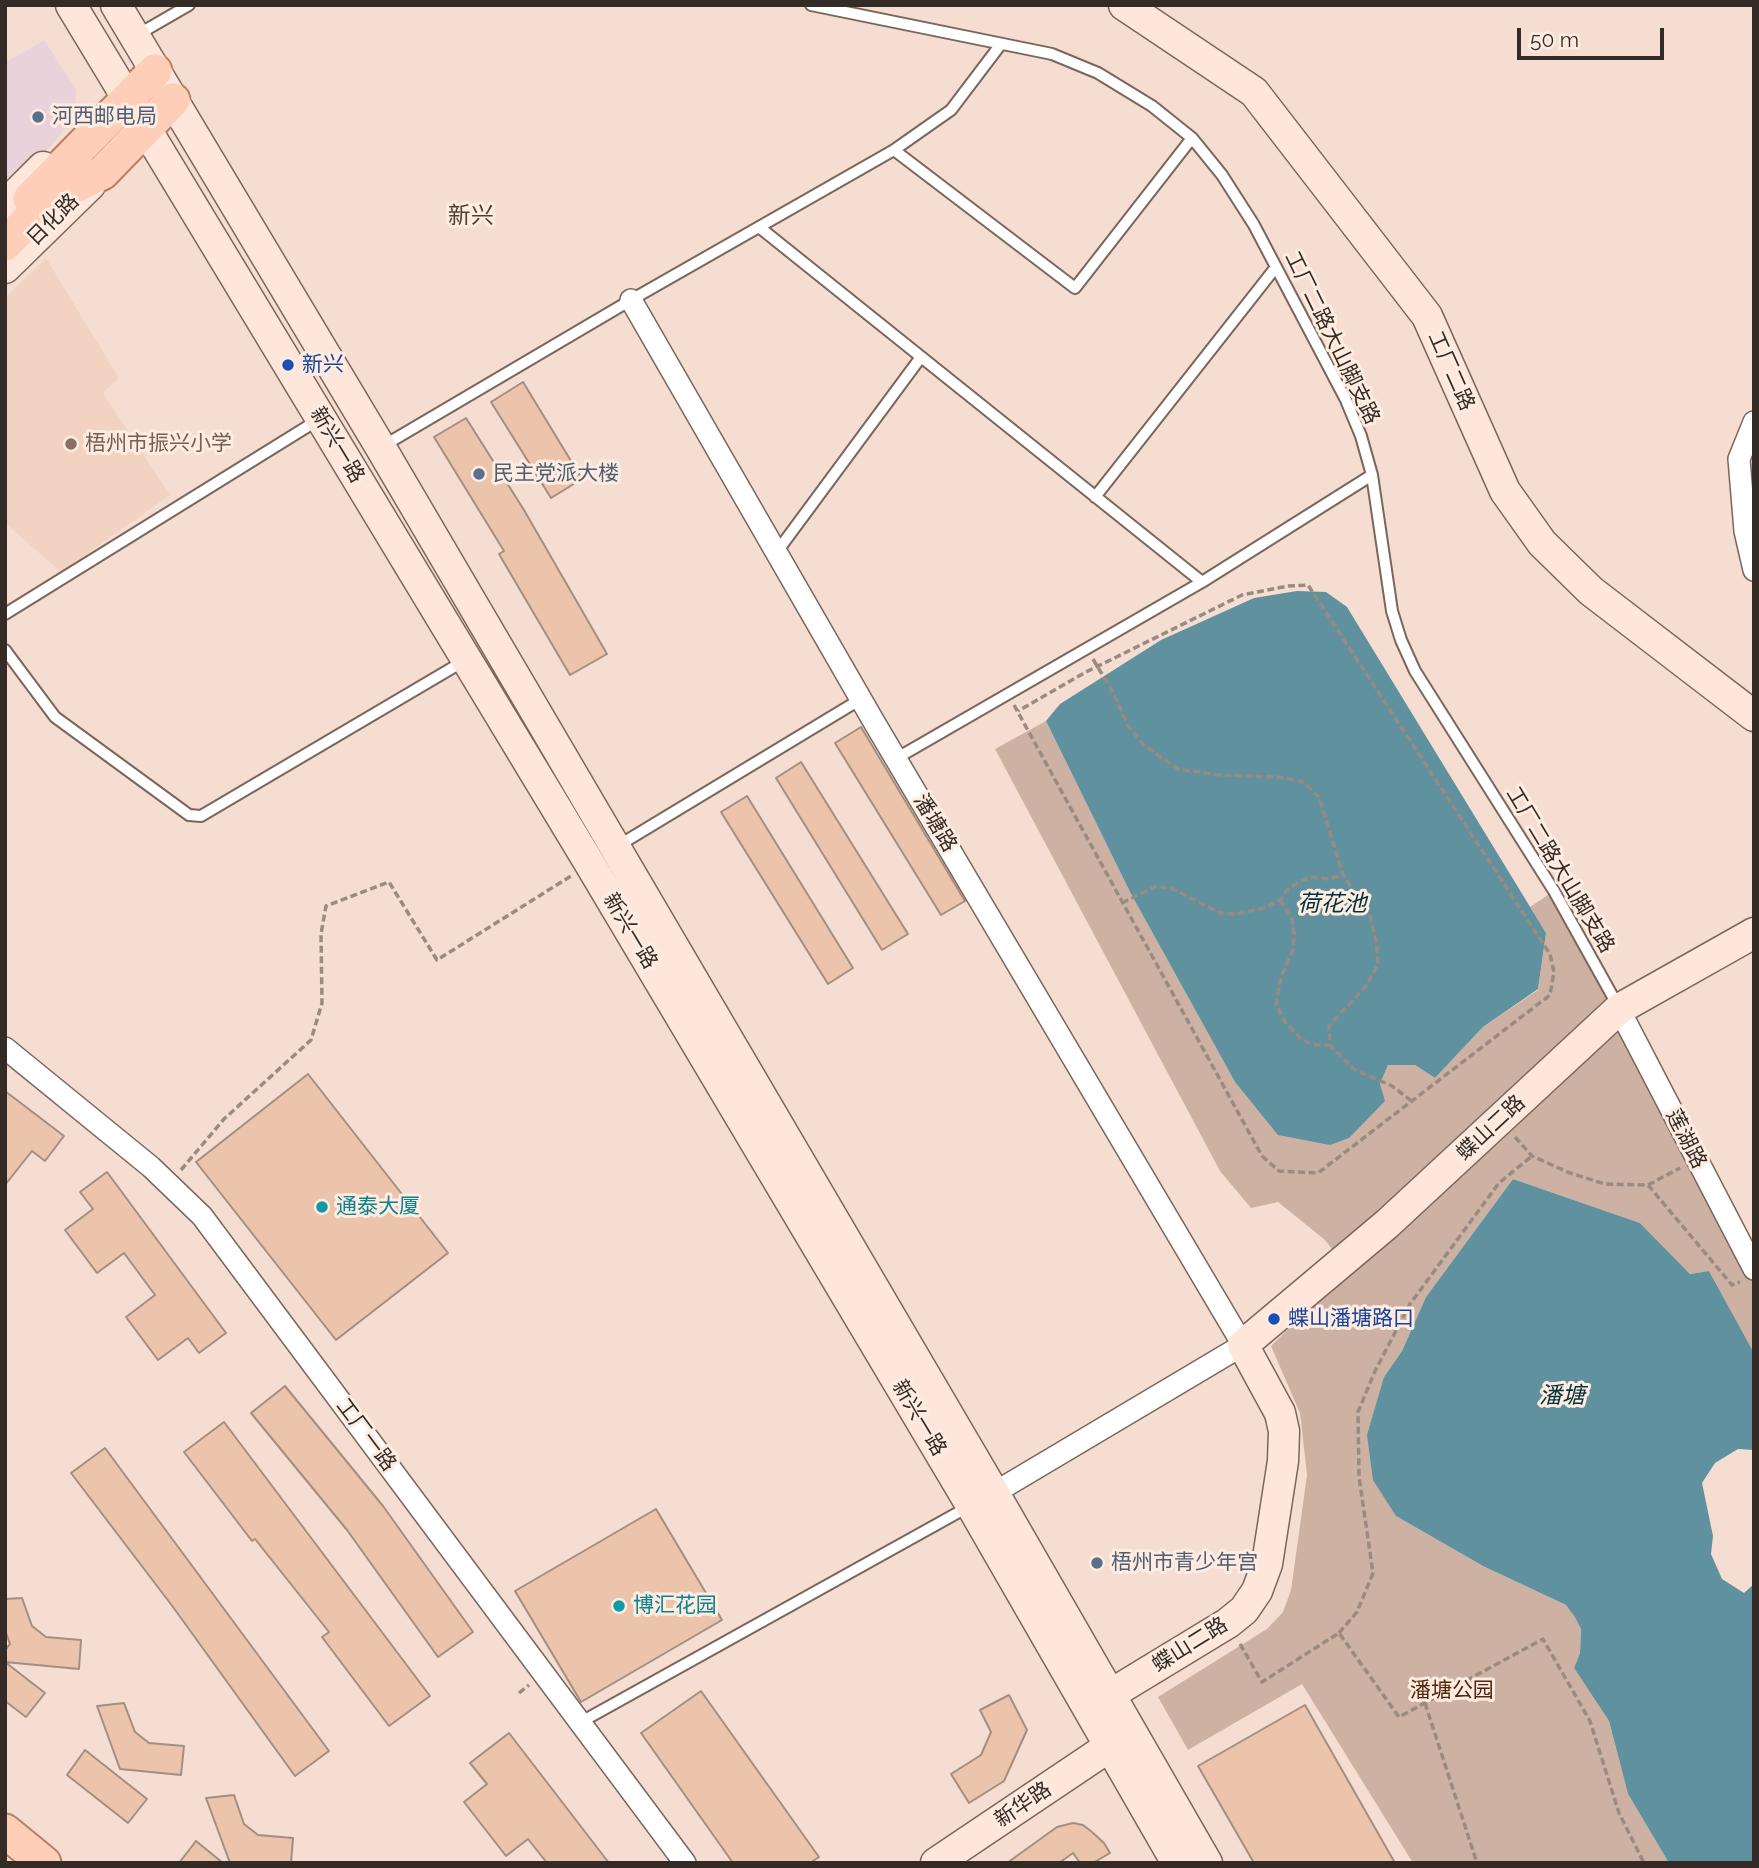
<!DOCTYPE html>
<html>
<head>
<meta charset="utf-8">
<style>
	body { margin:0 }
	#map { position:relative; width:1759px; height:1868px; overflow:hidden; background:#f5ded1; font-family:Raleway,sans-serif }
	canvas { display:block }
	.frame { position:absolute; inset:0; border:7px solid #342b26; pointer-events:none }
	.scale { position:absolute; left:1517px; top:28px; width:147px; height:32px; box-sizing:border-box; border:4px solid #342b26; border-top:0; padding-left:9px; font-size:21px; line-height:24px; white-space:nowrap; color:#342b26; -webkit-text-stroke:5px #ffece1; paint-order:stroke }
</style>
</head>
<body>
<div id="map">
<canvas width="1759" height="1868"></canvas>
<div class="frame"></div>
<div class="scale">50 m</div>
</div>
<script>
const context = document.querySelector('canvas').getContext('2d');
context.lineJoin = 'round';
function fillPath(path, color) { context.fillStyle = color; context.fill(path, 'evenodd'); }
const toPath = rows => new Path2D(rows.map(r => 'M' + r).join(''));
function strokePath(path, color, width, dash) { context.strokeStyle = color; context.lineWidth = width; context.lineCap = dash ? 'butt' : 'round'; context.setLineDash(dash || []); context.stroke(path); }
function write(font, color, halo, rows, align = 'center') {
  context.font = font + ' Raleway,"Noto Sans SC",sans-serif'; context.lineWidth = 6; context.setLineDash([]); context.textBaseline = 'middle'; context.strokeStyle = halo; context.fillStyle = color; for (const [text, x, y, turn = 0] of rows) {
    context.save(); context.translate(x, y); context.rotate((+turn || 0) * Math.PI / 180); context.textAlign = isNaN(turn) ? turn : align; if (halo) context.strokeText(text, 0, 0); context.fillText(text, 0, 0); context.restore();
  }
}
const commercial = toPath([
	[44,40,76,89,75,109,68,124,52,145,5,192,5,63]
]);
const built = toPath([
	[46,258,119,378,103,393,170,495,61,572,5,523,5,298]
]);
const green = toPath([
	[1046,721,1130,892,1235,1082,1279,1135,1380,1084,1388,1065,1415,1065,1435,1078,1483,1027,1538,990,1546,933,1530,907,1554,891,1754,1269,1754,1353,1709,1271,1690,1274,1640,1223,1513,1179,1426,1297,1402,1351,1384,1377,1396,1516,1483,1566,1566,1605,1576,1617,1581,1629,1580,1653,1574,1668,1609,1721,1628,1794,1669,1863,1413,1863,1302,1684,1188,1750,1158,1697,1267,1629,1283,1612,1291,1590,1307,1475,1300,1413,1271,1346,1348,1270,1325,1240,1278,1202,1251,1208,1220,1171,995,749]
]);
const water = toPath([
	[1297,591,1326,592,1347,607,1546,933,1538,989,1483,1027,1435,1078,1415,1065,1388,1065,1380,1084,1385,1101,1349,1138,1330,1145,1278,1135,1235,1082,1130,892,1046,721,1060,704,1161,640,1254,598],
	[1513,1179,1640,1223,1690,1274,1709,1271,1754,1353,1754,1450,1738,1449,1715,1463,1702,1483,1713,1536,1711,1554,1722,1579,1744,1593,1754,1584,1754,1863,1669,1863,1628,1794,1609,1721,1574,1668,1580,1653,1581,1629,1575,1617,1566,1605,1483,1566,1396,1516,1373,1480,1367,1435,1384,1377,1402,1351,1426,1297]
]);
const building = toPath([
	[523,382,582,479,551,498,491,402,523,382],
	[466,418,524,510,607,654,570,675,499,554,504,551,434,437,466,418],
	[861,727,965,901,941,915,835,743,861,727],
	[801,762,908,934,882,950,776,778,801,762],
	[747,796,853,968,828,984,721,812,747,796],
	[308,1074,448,1253,336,1340,196,1162,308,1074],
	[5,1091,64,1136,45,1161,32,1151,5,1185,5,1091],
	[107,1172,226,1333,199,1353,188,1338,158,1360,126,1317,155,1295,124,1253,97,1273,65,1230,93,1209,80,1192,107,1172],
	[285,1386,383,1506,473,1632,438,1657,347,1530,251,1413,285,1386],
	[224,1422,430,1696,389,1726,322,1637,329,1632,255,1539,252,1541,184,1452,224,1422],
	[105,1448,329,1751,295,1776,173,1607,71,1473,105,1448],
	[656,1509,722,1620,581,1702,515,1591,656,1509],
	[22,1598,32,1626,46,1637,81,1640,79,1669,5,1662,5,1650,10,1644,5,1630,5,1599,22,1598],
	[5,1662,45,1693,26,1717,5,1701,5,1662],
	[701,1691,819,1857,810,1863,733,1863,641,1733,701,1691],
	[1009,1695,1027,1730,1004,1781,969,1803,951,1774,981,1755,991,1732,980,1710,1009,1695],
	[124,1703,135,1732,149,1743,184,1746,181,1775,120,1769,97,1706,124,1703],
	[1305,1705,1395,1863,1254,1863,1198,1766,1305,1705],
	[509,1733,609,1863,547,1863,528,1839,506,1856,464,1802,487,1784,470,1763,509,1733],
	[85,1750,147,1799,128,1823,67,1775,85,1750],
	[234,1795,244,1824,258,1835,293,1838,291,1863,230,1863,206,1798,234,1795],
	[1073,1823,1083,1825,1092,1832,1104,1843,1110,1853,1093,1863,1080,1863,1073,1853,1059,1863,1007,1863,1057,1827,1073,1823],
	[196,1841,223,1863,179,1863,196,1841]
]);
const path = toPath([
	[1093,659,1114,694,1128,726,1145,746,1178,769,1220,775,1278,777,1303,782,1319,797,1343,875,1369,913,1376,940,1378,964,1366,986,1329,1026,1330,1045,1355,1070,1392,1086,1413,1102],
	[1014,705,1262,1156,1279,1171,1318,1173,1550,995,1554,972,1550,954,1308,585,1288,586,1242,595,1086,672,1018,711],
	[1280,900,1292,919,1294,934,1293,950,1281,977,1276,1004,1285,1022,1300,1038,1313,1045,1330,1045],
	[1122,903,1156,886,1173,889,1220,913,1236,914,1264,908,1280,900,1287,890,1300,881,1312,877,1329,879,1343,875],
	[1515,1137,1532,1156,1570,1173,1605,1184,1648,1185,1732,1285,1740,1282],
	[181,1170,224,1119,311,1040,322,1003,321,934,326,906,389,882,437,960,571,876],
	[1648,1185,1680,1168],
	[1339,1633,1357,1612,1373,1573,1359,1477,1358,1412,1375,1371,1410,1304,1499,1183,1532,1156],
	[1240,1644,1262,1682,1339,1633,1399,1717,1543,1639,1590,1721,1619,1813,1644,1863],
	[519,1693,529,1685],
	[1425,1703,1477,1863]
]);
const lane = toPath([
	[811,5,1052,54,1098,73,1152,106,1192,138,1222,175,1254,225,1276,267,1346,400,1361,436,1372,475,1392,611,1401,640,1415,671,1554,891,1618,1006],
	[137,35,189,5],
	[894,150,1075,288,1192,138],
	[759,227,1202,582],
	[383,446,631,300,894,150,951,110,1001,44],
	[1095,497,1276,267],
	[776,553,921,357],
	[5,614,318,420],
	[5,650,55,717,189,815,201,816,464,661],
	[897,758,1202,582,1372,475],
	[616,847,861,699],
	[581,1722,968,1507]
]);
const street = toPath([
	[631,300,874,722,1243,1345,994,1493],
	[1754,422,1739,459,1745,531,1754,570],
	[1619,1009,1754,1269],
	[5,1048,151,1167,202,1216,685,1863]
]);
const secondary = toPath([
	[71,5,590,864,971,1505,1177,1863],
	[116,5,381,448,994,1493,1207,1863],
	[1124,5,1254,92,1427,316,1505,491,1542,543,1591,591,1754,716],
	[5,205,43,167],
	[5,268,90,185],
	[1093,1705,1228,1623,1244,1610,1257,1591,1267,1564,1283,1461,1284,1431,1280,1413,1243,1345,1387,1224,1619,1009,1754,933],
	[936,1863,1125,1736]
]);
const primary = toPath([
	[30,199,155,71],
	[5,244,50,198,102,173,173,100],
	[5,1831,44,1863]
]);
const markers = [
	[38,117,7,"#5c6f8a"],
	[288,365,7,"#1a4fb4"],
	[71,444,7,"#8d6e63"],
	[479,474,7,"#5c6f8a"],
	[322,1207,7,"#0f9aa8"],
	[1274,1319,7,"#1a4fb4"],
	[1097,1563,7,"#5c6f8a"],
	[619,1606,7,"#0f9aa8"]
];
const serviceNames = [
	["河西邮电局",52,117],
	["民主党派大楼",493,474],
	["梧州市青少年宫",1111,1563]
];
const streetNames = [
	["日化路",53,220,-45],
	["工厂二路大山脚支路",1332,338,64],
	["工厂二路",1451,371,66],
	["新兴一路",337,445,59],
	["潘塘路",935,823,59],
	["工厂二路大山脚支路",1560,870,59],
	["新兴一路",630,931,59],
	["蝶山二路",1491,1128,-43],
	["莲湖路",1686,1139,63],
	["新兴一路",919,1418,59],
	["工厂一路",366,1435,53],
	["蝶山二路",1190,1645,-32],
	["新华路",1023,1805,-34]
];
const transitNames = [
	["新兴",302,365],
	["蝶山潘塘路口",1288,1319]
];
const educationNames = [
	["梧州市振兴小学",85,444]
];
const cultureNames = [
	["通泰大厦",336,1207],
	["博汇花园",633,1606]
];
const parkNames = [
	["潘塘公园",1452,1691]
];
const neighbourhoodNames = [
	["新兴",471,216]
];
const waterNames = [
	["荷花池",1332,904],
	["潘塘",1562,1396]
];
fillPath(commercial, '#ead2db');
fillPath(built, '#f2d3c2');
fillPath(green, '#cdb2a3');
fillPath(water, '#5f929e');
fillPath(building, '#ecc3ab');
strokePath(building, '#a38e82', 2);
strokePath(lane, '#7a665b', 14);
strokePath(street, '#7a665b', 24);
strokePath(secondary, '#7a665b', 33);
strokePath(primary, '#b78066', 37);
strokePath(path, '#9a8a81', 3.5, [7, 3.5]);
strokePath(lane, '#fff', 10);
strokePath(street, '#fff', 21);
strokePath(secondary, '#ffe6db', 30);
strokePath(primary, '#feceb8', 33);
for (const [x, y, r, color] of markers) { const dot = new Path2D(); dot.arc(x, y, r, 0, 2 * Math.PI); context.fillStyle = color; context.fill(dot); strokePath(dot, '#ffece1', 2.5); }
write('21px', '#4e5e75', '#ffece1', serviceNames, 'left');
write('21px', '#342b26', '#ffece1', streetNames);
write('21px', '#164399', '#ffece1', transitNames, 'left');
write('21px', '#785e54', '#ffece1', educationNames, 'left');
write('21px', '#0d838f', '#ffece1', cultureNames, 'left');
write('21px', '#4e270c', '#ffece1', parkNames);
write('23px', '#523f34', '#ffece1', neighbourhoodNames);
write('italic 23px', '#00323b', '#ffece1', waterNames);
</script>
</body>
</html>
